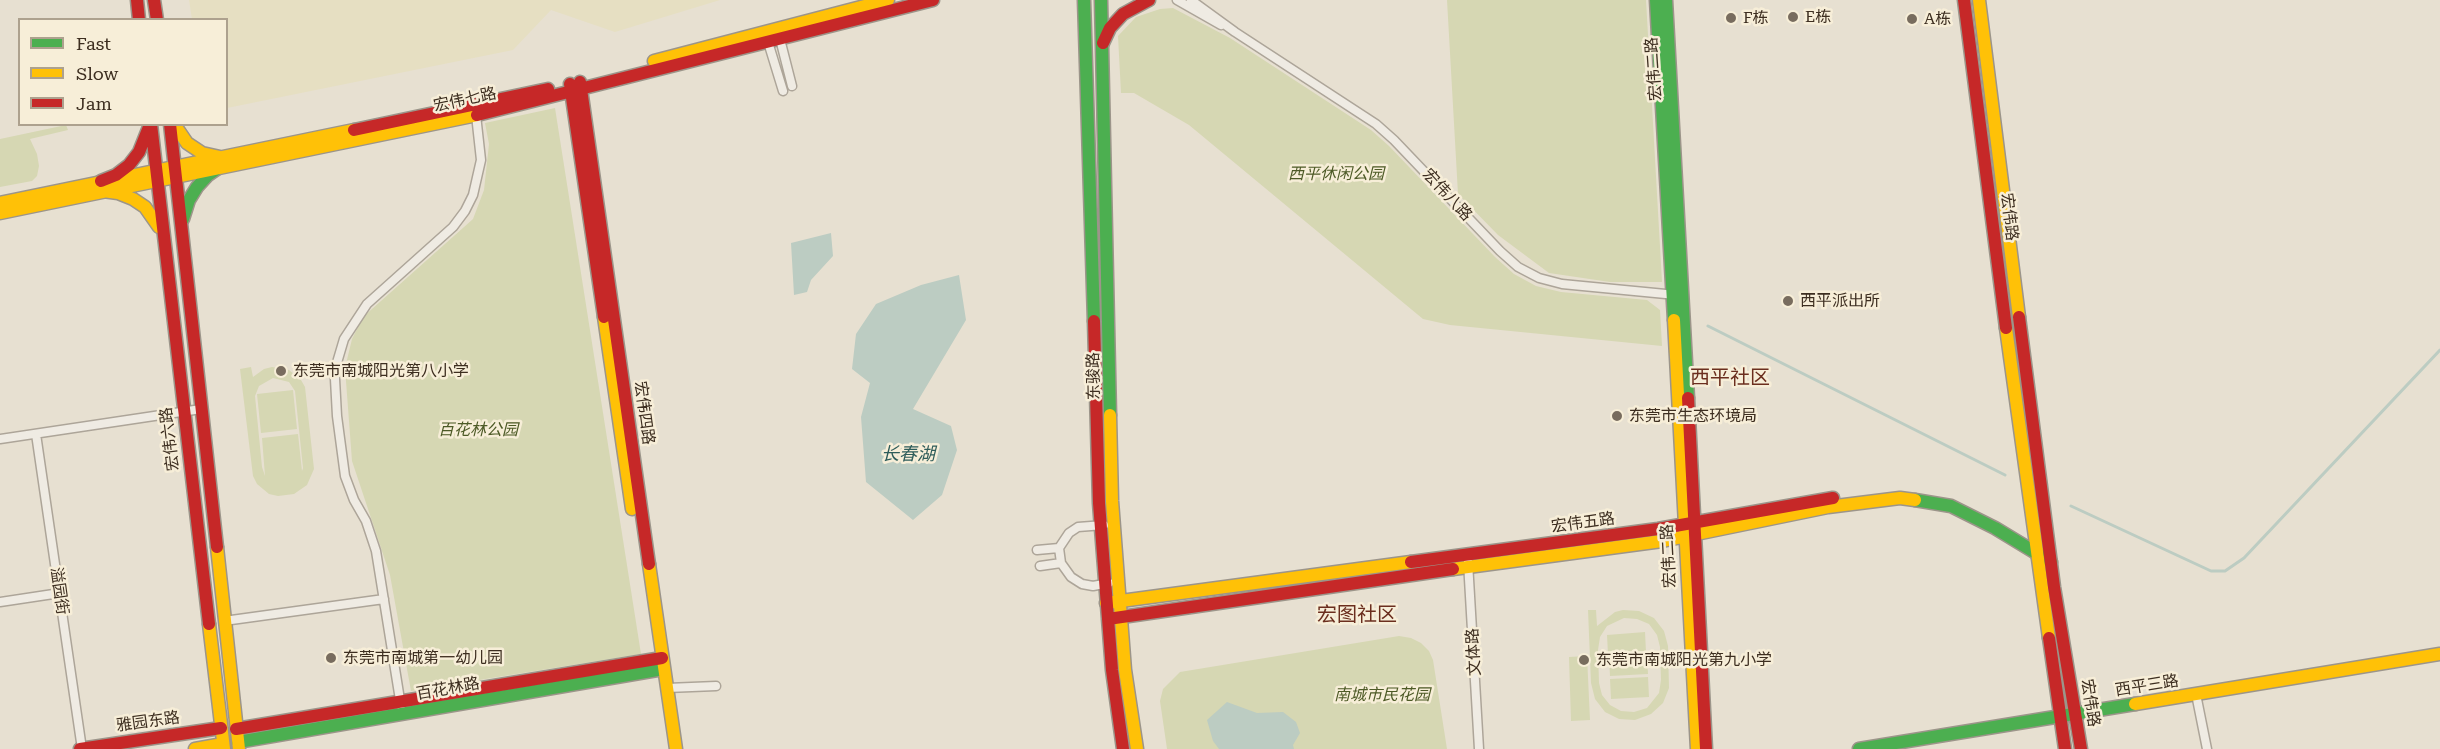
<!DOCTYPE html>
<html>
<head>
<meta charset="utf-8">
<style>
	body { margin:0 }
	#map { position:relative; width:2440px; height:749px; overflow:hidden; background:#e7e0d1; font-family:"Roboto Serif",serif }
	canvas { display:block }
	.legend { position:absolute; left:18px; top:18px; width:210px; height:108px; box-sizing:border-box; background:#f7eed8; border:2px solid #ada18e; margin:0; padding:8px 10px; list-style:none; font-size:18px; color:#3d2e20 }
	.legend li { display:flex; align-items:center; gap:12px; height:30px }
	.legend b { width:30px; border:2px solid #ada18e }
</style>
</head>
<body>
<div id="map">
<canvas width="2440" height="749"></canvas>
<ul class="legend">
<li><b style="height:8px;background:#4caf50"></b>Fast</li>
<li><b style="height:8px;background:#ffc107"></b>Slow</li>
<li><b style="height:8px;background:#c62828"></b>Jam</li>
</ul>
</div>
<script>
const context = document.querySelector('canvas').getContext('2d');
context.lineJoin = 'round';
function fillPath(path, color) { context.fillStyle = color; context.fill(path, 'evenodd'); }
const toPath = rows => new Path2D(rows.map(r => 'M' + r).join(''));
function strokePath(path, color, width, dash) { context.strokeStyle = color; context.lineWidth = width; context.lineCap = dash ? 'butt' : 'round'; context.setLineDash(dash || []); context.stroke(path); }
function write(font, color, halo, rows, align = 'center') {
  context.font = font + ' "Roboto Serif","Noto Sans SC",serif'; context.lineWidth = 5; context.setLineDash([]); context.textBaseline = 'middle'; context.strokeStyle = halo; context.fillStyle = color; for (const [text, x, y, turn = 0] of rows) {
    context.save(); context.translate(x, y); context.rotate((+turn || 0) * Math.PI / 180); context.textAlign = isNaN(turn) ? turn : align; if (halo) context.strokeText(text, 0, 0); context.fillText(text, 0, 0); context.restore();
  }
}
const farmland = toPath([
	[189,0,720,0,615,32,551,10,513,50,227,108,226,20,192,19]
]);
const green = toPath([
	[1447,0,1646,0,1662,282,1610,282,1549,273,1498,235,1458,194],
	[1173,8,1230,38,1371,130,1389,146,1495,257,1514,274,1536,286,1561,292,1647,300,1660,310,1662,346,1450,325,1423,319,1189,125,1134,93,1121,93,1118,36,1136,17,1160,9],
	[555,108,641,654,411,691,390,575,352,461,345,368,352,339,363,317,473,219,484,190,489,144,485,123],
	[66,125,68,130,30,139,37,154,39,166,37,176,32,181,0,187,0,139],
	[251,367,253,377,264,369,272,367,289,370,301,380,305,387,314,469,307,485,294,494,278,496,269,494,257,484,253,476,240,369],
	[273,378,289,382,295,391,303,468,302,471,298,434,262,438,265,476,262,467,255,396,259,386],
	[293,390,297,429,261,433,257,394],
	[1588,610,1596,610,1597,626,1615,612,1623,610,1639,611,1654,618,1664,631,1668,646,1669,688,1663,703,1651,714,1635,720,1619,719,1605,712,1595,699,1591,683],
	[1624,618,1637,619,1649,624,1657,635,1660,647,1661,680,1659,693,1647,708,1634,712,1621,711,1610,705,1602,695,1599,683,1598,650,1600,637,1607,626],
	[1645,632,1646,652,1608,654,1607,635],
	[1399,636,1411,638,1421,643,1429,651,1433,660,1447,749,1167,749,1160,701,1163,689,1180,672],
	[1647,654,1648,674,1610,676,1609,657],
	[1587,656,1590,720,1571,721,1569,657],
	[1648,677,1649,697,1611,699,1610,679]
]);
const water = toPath([
	[831,233,833,256,811,280,807,292,794,295,791,243],
	[959,275,966,320,913,409,951,426,957,450,942,495,913,520,866,482,861,417,870,383,852,369,856,334,876,304,921,285],
	[1227,702,1257,713,1283,712,1296,722,1300,733,1293,745,1294,749,1219,749,1213,741,1207,720]
]);
const stream = toPath([
	[1708,326,2005,475],
	[2071,506,2211,571,2225,571,2244,558,2440,350]
]);
const street = toPath([
	[1177,0,1221,25],
	[1191,0,1235,32,1376,124,1394,140,1500,251,1518,267,1539,278,1562,284,1676,295],
	[780,39,792,86],
	[768,42,783,91],
	[36,434,82,749],
	[0,439,201,409],
	[1104,525,1078,527,1069,533,1059,548,1061,563,1071,577,1082,584,1093,586,1109,583],
	[1037,550,1059,548],
	[1468,562,1479,749],
	[1040,566,1061,563],
	[0,602,60,593],
	[224,621,384,599],
	[667,688,716,686],
	[2196,694,2207,749],
	[401,706,376,551,366,521,354,500,345,476,337,416,335,379,336,366,344,339,367,304,453,227,465,211,473,195,481,160,476,115]
]);
const fast = toPath([
	[1084,0,1094,321],
	[1101,0,1110,415],
	[1656,0,1674,320],
	[1666,0,1688,398],
	[183,219,189,200,197,187,208,175,221,166],
	[1915,500,1951,506,1995,528,2051,562],
	[238,742,663,669],
	[1859,749,2135,704]
]);
const slow = toPath([
	[1979,0,2019,317],
	[654,61,888,0],
	[174,124,187,143,202,153,220,157],
	[103,191,118,193,133,199,145,207,159,227],
	[0,203,354,130],
	[0,213,477,115],
	[604,317,632,509],
	[1674,320,1697,749],
	[2006,328,2049,638],
	[1110,415,1112,501,1125,670,1137,749],
	[217,547,239,749],
	[649,564,676,749],
	[1453,569,1662,541,1828,507,1900,498,1915,500],
	[1106,603,1411,562],
	[209,624,224,749],
	[2135,704,2440,654],
	[195,749,223,744]
]);
const jam = toPath([
	[137,0,139,20],
	[154,0,157,20],
	[1964,0,2006,328],
	[1103,43,1110,28,1123,14,1149,0],
	[580,82,649,564],
	[570,84,604,317],
	[477,115,933,0],
	[151,124,209,624],
	[170,124,217,547],
	[354,130,548,89],
	[101,181,116,175,129,165,139,152,149,127],
	[2019,317,2054,587,2081,749],
	[1094,321,1099,503,1112,670,1123,749],
	[1688,398,1706,749],
	[1411,562,1658,529,1833,498],
	[1108,619,1453,569],
	[2049,638,2065,749],
	[236,729,662,658],
	[80,749,221,728]
]);
const markers = [
	[1793,17,6,"#786c5e"],
	[1731,18,6,"#786c5e"],
	[1912,19,6,"#786c5e"],
	[1788,301,6,"#786c5e"],
	[281,371,6,"#786c5e"],
	[1617,416,6,"#786c5e"],
	[331,658,6,"#786c5e"],
	[1584,660,6,"#786c5e"]
];
const poiNames = [
	["E栋",1805,17],
	["F栋",1743,18],
	["A栋",1924,19],
	["西平派出所",1800,301],
	["东莞市南城阳光第八小学",293,371],
	["东莞市生态环境局",1629,416],
	["东莞市南城第一幼儿园",343,658],
	["东莞市南城阳光第九小学",1596,660]
];
const streetNames = [
	["宏伟二路",1654,69,-94],
	["宏伟七路",465,100,-12],
	["宏伟八路",1447,195,47],
	["宏伟路",2009,217,83],
	["东骏路",1094,376,-91],
	["宏伟四路",644,413,82],
	["宏伟六路",170,439,-97],
	["宏伟五路",1583,523,-8],
	["宏伟二路",1669,556,-93],
	["溢园街",59,591,82],
	["文体路",1474,652,-93],
	["西平三路",2147,686,-9],
	["百花林路",448,689,-10],
	["宏伟路",2090,703,81],
	["雅园东路",148,722,-8]
];
const parkNames = [
	["西平休闲公园",1336,174],
	["百花林公园",478,430],
	["南城市民花园",1382,695]
];
const waterNames = [
	["长春湖",908,455]
];
const quarterNames = [
	["西平社区",1730,378],
	["宏图社区",1357,615]
];
fillPath(farmland, '#e6dfc2');
fillPath(green, '#d6d7b3');
fillPath(water, '#bcccc2');
strokePath(stream, '#bcccc2', 3);
strokePath(street, '#ada599', 11);
strokePath(fast, '#9c958a', 15);
strokePath(slow, '#9c958a', 15);
strokePath(jam, '#9c958a', 15);
strokePath(street, '#efebe3', 8);
strokePath(fast, '#4caf50', 12);
strokePath(slow, '#ffc107', 12);
strokePath(jam, '#c62828', 12);
for (const [x, y, r, color] of markers) { const dot = new Path2D(); dot.arc(x, y, r, 0, 2 * Math.PI); context.fillStyle = color; context.fill(dot); strokePath(dot, '#f7eed8', 2); }
write('16px', '#3d2e20', '#f7eed8', poiNames, 'left');
write('16px', '#3d2e20', '#f7eed8', streetNames);
write('italic 16px', '#4d5a26', '#f7eed8', parkNames);
write('italic 18px', '#2f5d5a', '#f7eed8', waterNames);
write('20px', '#6b2e1e', '#f7eed8', quarterNames);
</script>
</body>
</html>
